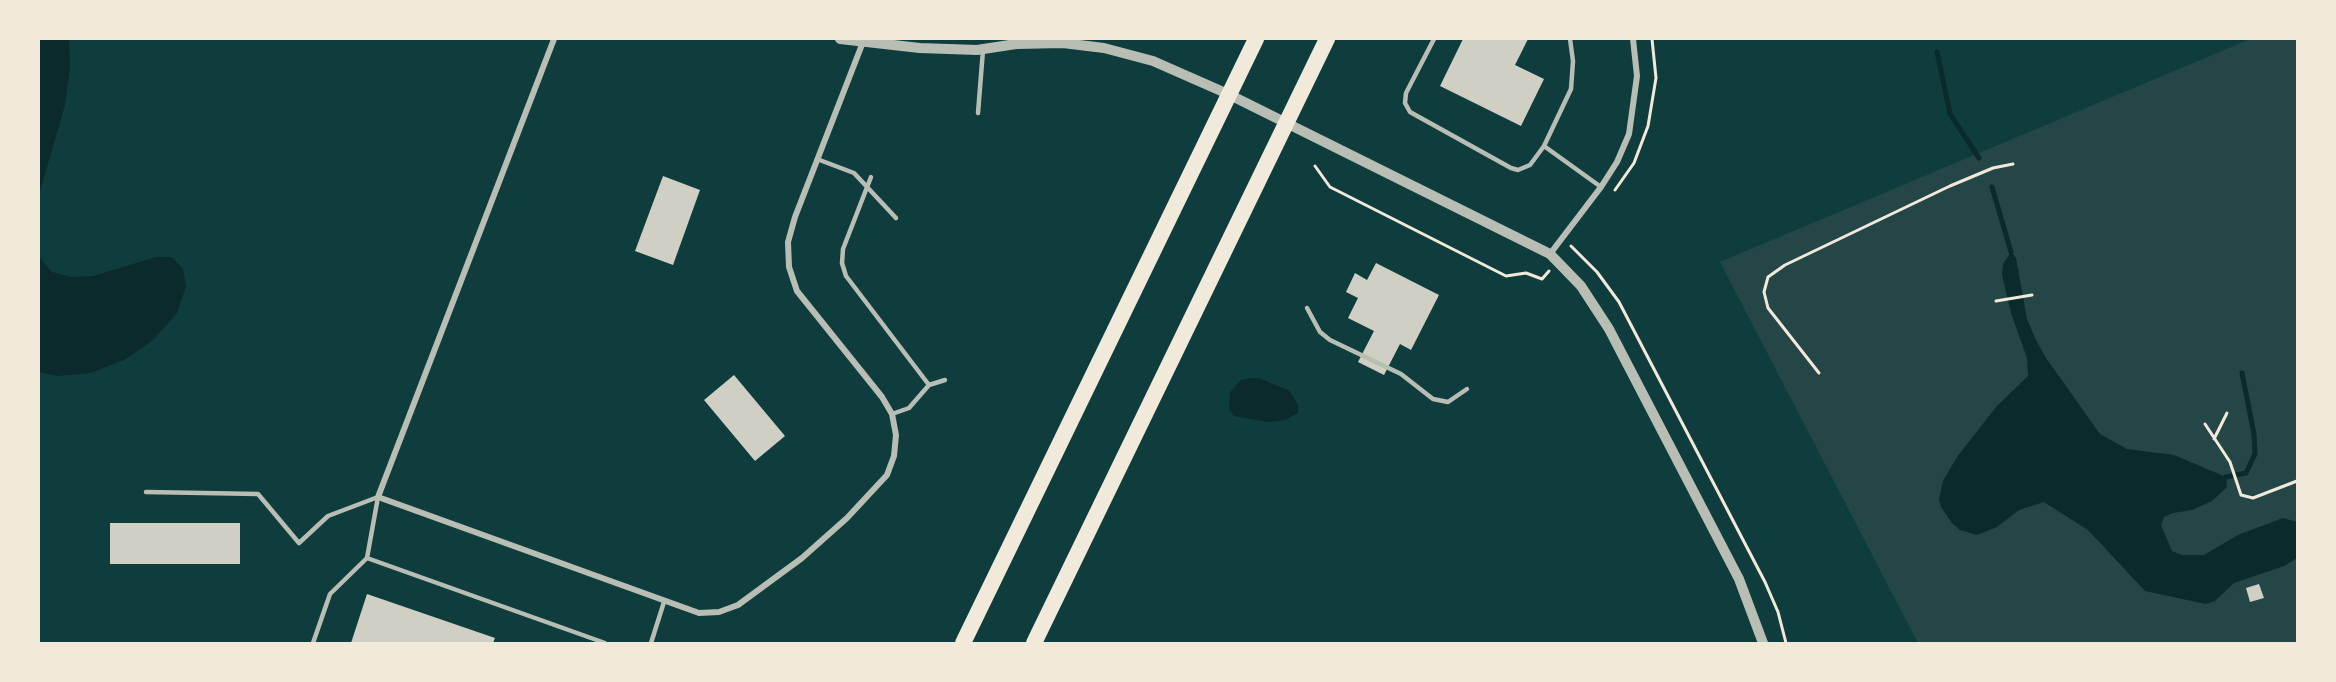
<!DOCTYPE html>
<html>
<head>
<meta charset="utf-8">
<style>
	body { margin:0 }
	#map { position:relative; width:2336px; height:682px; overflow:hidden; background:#0f3d3e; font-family:Figtree,sans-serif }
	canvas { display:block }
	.frame { position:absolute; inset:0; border:40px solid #f1e9da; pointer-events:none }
</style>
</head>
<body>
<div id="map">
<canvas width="2336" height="682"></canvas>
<div class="frame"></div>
</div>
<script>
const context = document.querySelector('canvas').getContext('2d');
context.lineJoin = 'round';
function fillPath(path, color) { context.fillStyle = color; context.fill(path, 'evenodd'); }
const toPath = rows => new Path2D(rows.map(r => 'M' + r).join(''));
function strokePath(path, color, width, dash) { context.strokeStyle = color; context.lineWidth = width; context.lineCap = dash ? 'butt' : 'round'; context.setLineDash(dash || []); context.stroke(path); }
const green = toPath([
	[2250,39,2297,39,2297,643,1918,643,1720,262]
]);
const water = toPath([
	[39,39,69,39,70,67,65,105,39,195],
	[2011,252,2016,258,2027,319,2035,338,2046,358,2100,434,2127,449,2174,455,2226,477,2227,487,2212,501,2192,510,2173,513,2164,517,2161,525,2172,551,2182,555,2204,555,2238,535,2283,518,2297,522,2297,558,2284,566,2234,583,2215,601,2206,604,2145,591,2088,530,2044,502,2019,510,1997,527,1977,535,1960,530,1952,523,1941,507,1939,499,1943,481,1957,457,1996,407,2028,376,2027,358,2011,313,2002,275,2003,264],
	[39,257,52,272,71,277,93,276,156,257,172,257,183,269,186,287,177,313,153,340,126,359,91,373,57,376,39,372],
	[1250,378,1259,378,1290,391,1298,405,1298,413,1285,420,1268,422,1234,416,1229,409,1230,392,1241,380]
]);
const stream = toPath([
	[1937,52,1950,114,1979,158],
	[1992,187,2011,252],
	[2226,477,2246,473,2255,454,2254,434,2242,373]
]);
const building = toPath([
	[1463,39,1528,39,1515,65,1544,79,1521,126,1440,86],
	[663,176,700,190,673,265,635,251],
	[1376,263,1439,295,1411,350,1400,344,1384,375,1358,362,1374,331,1348,318,1358,298,1346,292,1355,273,1367,280],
	[734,375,785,436,755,461,704,400],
	[110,523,240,523,240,564,110,564],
	[2259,584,2264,598,2250,602,2246,588],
	[367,594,495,638,493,643,351,643]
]);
const path = toPath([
	[1315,166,1330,187,1506,276,1526,273,1542,279,1549,271],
	[1615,190,1634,163,1648,126,1656,78,1652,39],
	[1571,246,1597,272,1619,302,1765,582,1778,612,1786,643],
	[1996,301,2032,295],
	[1819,373,1768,308,1764,292,1768,277,1785,265,1950,186,1993,168,2013,164],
	[2205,424,2230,462,2241,495,2253,498,2297,481],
	[2214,439,2227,413]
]);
const service = toPath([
	[1434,39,1406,93,1405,103,1410,112,1511,168,1518,170,1530,165,1544,146,1601,187],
	[978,113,983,50],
	[1544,146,1571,89,1573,61,1570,39],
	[817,159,854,173,896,218],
	[871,177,843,249,842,263,846,276,929,385],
	[1307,308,1320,332,1330,340,1401,374,1433,399,1448,402,1467,389],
	[892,414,909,408,929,385,945,380],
	[146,492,258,494,299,543,328,516,378,497],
	[367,558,605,643],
	[313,643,330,594,367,558,378,497],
	[651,643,664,602]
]);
const minor = toPath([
	[554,39,378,497,699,613,719,612,738,605,802,558,847,518,887,475,894,456,896,435,892,414,882,397,797,291,789,267,788,242,795,217,863,42],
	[1550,254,1601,187,1617,162,1629,134,1637,76,1633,39]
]);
const tertiary = toPath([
	[840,39,920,48,977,50,1016,44,1063,43,1104,48,1153,61,1228,94,1550,254,1581,286,1609,329,1739,579,1763,643]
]);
const trunk = toPath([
	[963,643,1256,39],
	[1034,643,1327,39]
]);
fillPath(green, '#244646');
fillPath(water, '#0a2a2b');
strokePath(stream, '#0a2a2b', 5);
fillPath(building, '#cfcfc3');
strokePath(path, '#f1e9da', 3);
strokePath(service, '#b8beb3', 4.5);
strokePath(minor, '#b8beb3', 6);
strokePath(tertiary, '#b8beb3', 10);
strokePath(trunk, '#f1e9da', 16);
</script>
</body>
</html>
